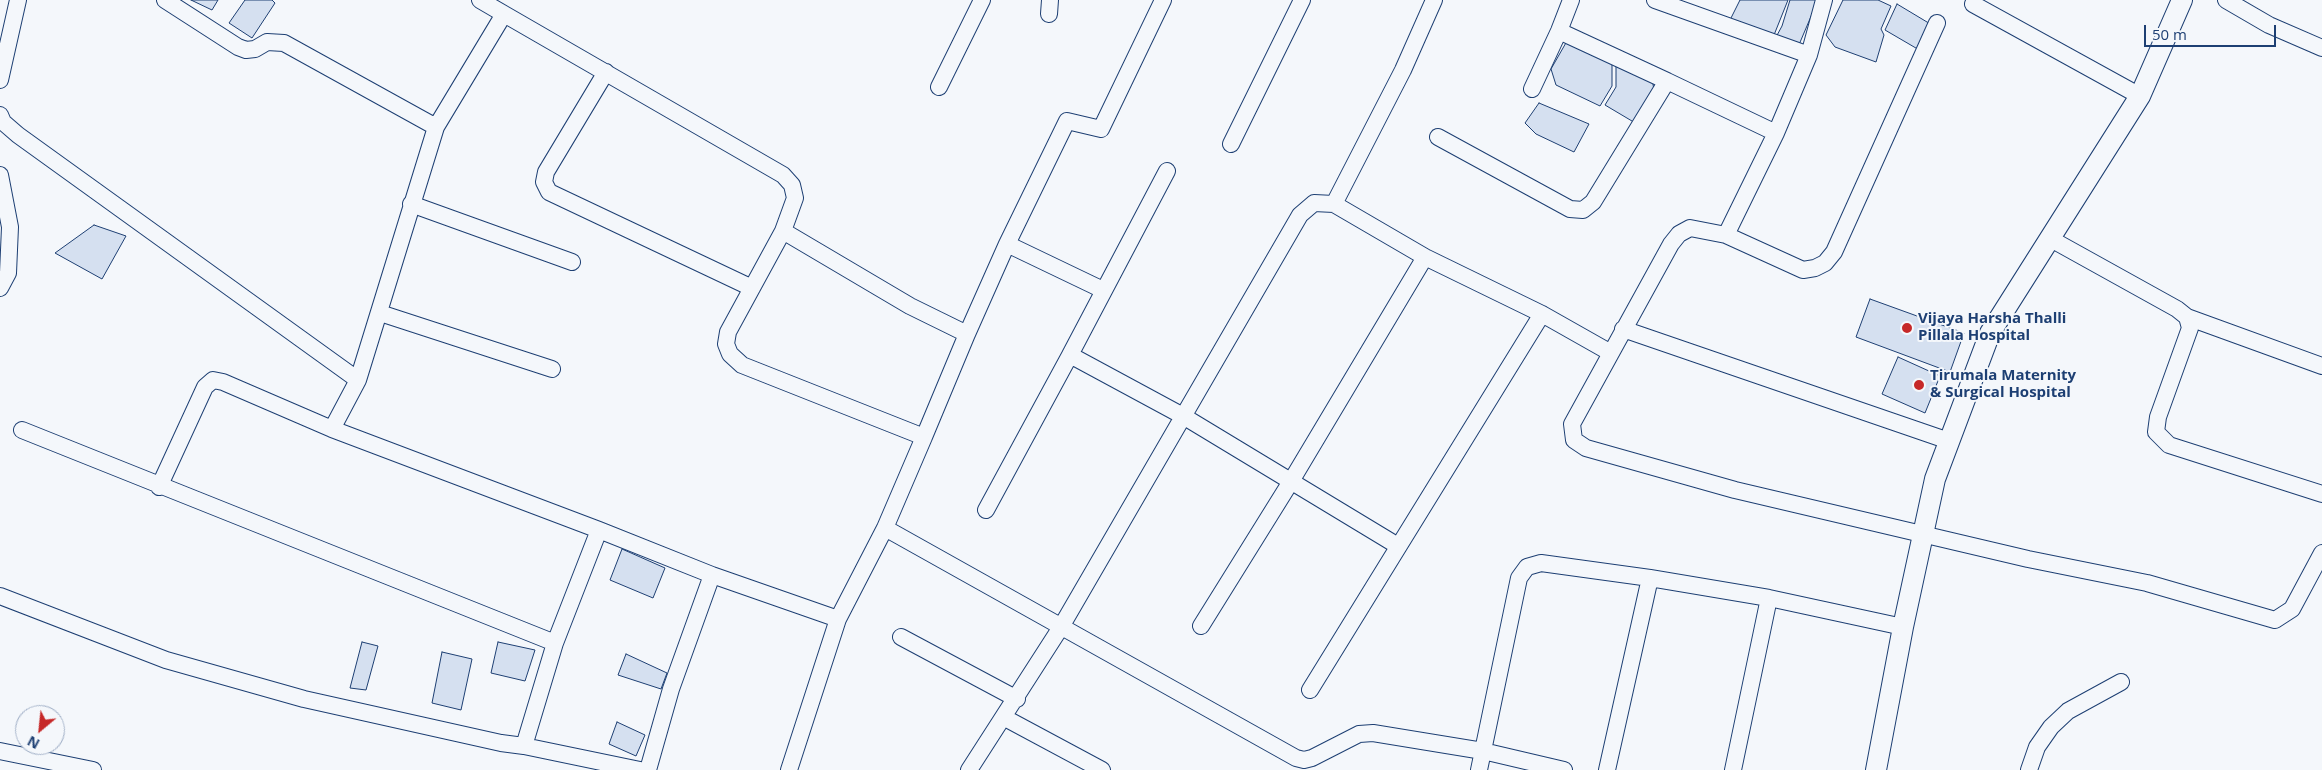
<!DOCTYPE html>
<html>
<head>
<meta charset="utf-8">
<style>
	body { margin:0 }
	#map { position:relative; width:2322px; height:770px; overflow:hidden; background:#f4f7fb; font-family:"Open Sans",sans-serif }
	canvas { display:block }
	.north { position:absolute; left:15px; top:705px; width:50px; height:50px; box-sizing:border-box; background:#f4f7fb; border:1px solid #9eadc5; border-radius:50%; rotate:208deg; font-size:14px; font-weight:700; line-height:20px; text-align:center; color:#1d3f73 }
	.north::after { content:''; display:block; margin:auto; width:18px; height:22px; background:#c62828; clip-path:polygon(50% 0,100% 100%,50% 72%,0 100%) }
	.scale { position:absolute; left:2144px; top:25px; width:132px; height:22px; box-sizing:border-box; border:2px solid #1d3f73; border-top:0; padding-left:6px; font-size:15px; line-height:18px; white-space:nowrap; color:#1d3f73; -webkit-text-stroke:4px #f4f7fb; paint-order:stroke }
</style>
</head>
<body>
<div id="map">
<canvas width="2322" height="770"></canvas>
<div class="north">N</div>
<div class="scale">50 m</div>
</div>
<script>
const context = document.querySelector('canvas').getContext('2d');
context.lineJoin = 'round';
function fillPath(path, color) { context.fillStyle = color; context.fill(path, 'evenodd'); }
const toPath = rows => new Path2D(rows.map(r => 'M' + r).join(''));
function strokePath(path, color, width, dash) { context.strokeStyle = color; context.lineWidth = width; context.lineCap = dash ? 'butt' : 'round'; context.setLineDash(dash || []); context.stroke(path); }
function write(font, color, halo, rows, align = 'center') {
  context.font = font + ' "Open Sans",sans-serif'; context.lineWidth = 4; context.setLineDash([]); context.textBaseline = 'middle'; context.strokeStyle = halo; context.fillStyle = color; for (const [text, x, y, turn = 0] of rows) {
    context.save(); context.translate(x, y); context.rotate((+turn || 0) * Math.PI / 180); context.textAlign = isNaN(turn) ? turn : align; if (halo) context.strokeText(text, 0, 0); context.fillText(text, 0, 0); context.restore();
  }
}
const building = toPath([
	[191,0,218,0,212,10,191,0],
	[245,0,272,0,275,3,252,38,229,23,245,0],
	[1740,0,1788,0,1774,35,1730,20,1740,0],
	[1790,0,1818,0,1798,47,1775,39,1782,26,1790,0],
	[1843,0,1878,0,1891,6,1881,29,1884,35,1876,62,1835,47,1826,35,1843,0],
	[1897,4,1932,25,1921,51,1885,30,1897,4],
	[1567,41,1612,63,1612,86,1600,106,1556,85,1551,69,1567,41],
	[1616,66,1652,79,1655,95,1637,124,1605,105,1616,87,1616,66],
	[1539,103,1589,124,1574,152,1536,134,1525,123,1539,103],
	[94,225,126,236,102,279,55,253,94,225],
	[1870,299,1964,333,1950,372,1856,337,1870,299],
	[1898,357,1940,376,1925,413,1882,394,1898,357],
	[622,549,665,568,653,598,610,580,622,549],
	[362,642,378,646,366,690,350,688,362,642],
	[498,642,535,650,525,681,491,673,498,642],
	[442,652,472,659,461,710,432,703,442,652],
	[626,654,667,673,661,689,618,675,626,654],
	[617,722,645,735,636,756,609,744,617,722]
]);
const minor = toPath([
	[165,0,238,47,246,50,255,49,267,42,284,43,436,127],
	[480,0,504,14],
	[1655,0,1809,55],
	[1824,0,1809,55,1776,133,1726,235,1690,228,1679,234,1671,244,1572,424,1574,440,1586,448,1735,490,2028,559,2147,583,2275,620,2292,609,2322,553],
	[2226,0,2269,25,2322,48],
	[1973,4,2140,96],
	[1049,14,1050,0],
	[1559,31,1667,81],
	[606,72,546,172,544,182,549,192,752,288],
	[0,80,18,0],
	[939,87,982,0],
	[1532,89,1559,31,1571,0],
	[0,115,3,122,18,135,358,380,332,429,599,530,712,575,838,619],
	[1438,137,1570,209,1583,210,1593,202,1667,81,1776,133],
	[1231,144,1302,0],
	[0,175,10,227,8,273,0,288],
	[411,204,572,262],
	[1334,204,1425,257,1542,314,1611,353],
	[1726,235,1803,270,1815,268,1825,263,1834,252,1937,23],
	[2049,238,2177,309,2187,317,2190,328,2158,417,2156,432,2169,445,2322,494],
	[1007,244,1067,121,1101,129,1163,0],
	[380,313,552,369],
	[2187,317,2322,366],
	[1623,329,1949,441],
	[967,334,924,437,742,365,730,354,726,344,728,332,783,231,910,306,967,334,1007,244,1103,290],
	[1070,355,1167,171],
	[358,380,436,127,504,14,783,175,792,185,795,198,783,231],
	[22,430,555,643],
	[924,437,885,528,1296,758,1304,760,1312,758,1359,734,1373,733,1483,751,1564,770],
	[159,487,205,387,213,380,223,382,332,429],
	[986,510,1070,355,1183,416,1398,546],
	[1650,578,1769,598,1903,627],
	[0,596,166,660,304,699,501,743,524,746,555,643,599,530],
	[1201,626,1290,483,1425,257],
	[901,637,1017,699],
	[1310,690,1542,314],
	[1005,718,1102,770],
	[524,746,640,770],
	[0,751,93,770],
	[648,770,671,689,712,575],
	[789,770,838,619,885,528],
	[969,770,1061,627,1300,215,1314,203,1334,204,1403,70,1434,0],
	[1479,770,1519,578,1527,567,1541,563,1650,578,1607,770],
	[1733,770,1769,598],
	[2029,770,2037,747,2051,727,2068,711,2121,682]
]);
const tertiary = toPath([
	[1876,770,1903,627,1935,479,1990,333,2140,96,2182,0]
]);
const markers = [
	[1907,328,6,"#c62828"],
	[1919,385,6,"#c62828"]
];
const poiNames = [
	["Vijaya Harsha Thalli",1918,319],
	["Pillala Hospital",1918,336],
	["Tirumala Maternity",1930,376],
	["& Surgical Hospital",1930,393]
];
fillPath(building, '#d5e0f0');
strokePath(building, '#1d3f73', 1);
strokePath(minor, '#1d3f73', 18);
strokePath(tertiary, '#1d3f73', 22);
strokePath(minor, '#f4f7fb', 16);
strokePath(tertiary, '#f4f7fb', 20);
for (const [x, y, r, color] of markers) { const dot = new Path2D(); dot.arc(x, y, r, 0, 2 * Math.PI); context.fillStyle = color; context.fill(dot); strokePath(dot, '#f4f7fb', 2); }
write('bold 15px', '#1d3f73', '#f4f7fb', poiNames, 'left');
</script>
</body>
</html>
